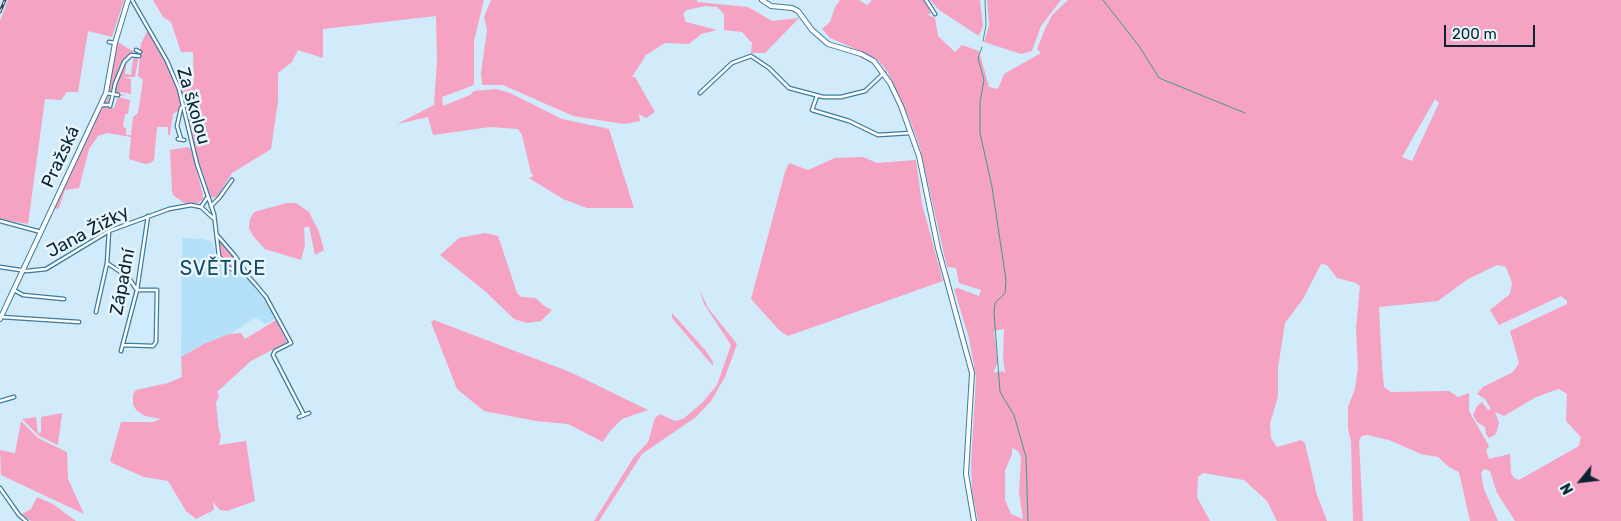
<!DOCTYPE html>
<html>
<head>
<meta charset="utf-8">
<style>
	body { margin:0 }
	#map { position:relative; width:1621px; height:521px; overflow:hidden; background:#d1ebfa; font-family:Rubik,sans-serif }
	canvas { display:block }
	.north { position:absolute; left:1556px; top:456px; width:50px; height:50px; -webkit-text-stroke:4px #e9f6fd; paint-order:stroke; rotate:241deg; font-size:14px; font-weight:700; line-height:20px; text-align:center; color:#082432 }
	.north::after { content:''; display:block; margin:auto; width:18px; height:22px; background:#082432; clip-path:polygon(50% 0,100% 100%,50% 72%,0 100%) }
	.scale { position:absolute; left:1444px; top:25px; width:91px; height:22px; box-sizing:border-box; border:2px solid #082432; border-top:0; padding-left:6px; font-size:15px; line-height:18px; white-space:nowrap; color:#082432; -webkit-text-stroke:4px #e9f6fd; paint-order:stroke }
</style>
</head>
<body>
<div id="map">
<canvas width="1621" height="521"></canvas>
<div class="north">N</div>
<div class="scale">200 m</div>
</div>
<script>
const context = document.querySelector('canvas').getContext('2d');
context.lineJoin = 'round';
function fillPath(path, color) { context.fillStyle = color; context.fill(path, 'evenodd'); }
const toPath = rows => new Path2D(rows.map(r => 'M' + r).join(''));
function strokePath(path, color, width, dash) { context.strokeStyle = color; context.lineWidth = width; context.lineCap = dash ? 'butt' : 'round'; context.setLineDash(dash || []); context.stroke(path); }
function write(font, color, halo, rows, align = 'center') {
  context.font = font + ' Rubik,sans-serif'; context.lineWidth = 5; context.setLineDash([]); context.textBaseline = 'middle'; context.strokeStyle = halo; context.fillStyle = color; for (const [text, x, y, turn = 0] of rows) {
    context.save(); context.translate(x, y); context.rotate((+turn || 0) * Math.PI / 180); context.textAlign = isNaN(turn) ? turn : align; if (halo) context.strokeText(text, 0, 0); context.fillText(text, 0, 0); context.restore();
  }
}
const built = toPath([
	[182,238,203,239,212,242,217,259,233,274,249,280,262,296,276,319,265,324,255,317,231,334,204,344,181,357]
]);
const green = toPath([
	[8,0,124,0,112,37,88,31,78,92,67,92,61,100,45,99,28,224,0,219,0,21],
	[153,0,484,0,474,41,474,85,442,97,443,106,470,95,474,91,496,89,510,93,562,119,609,129,634,208,587,208,563,199,529,178,534,176,531,173,522,135,518,129,490,127,433,135,428,117,397,124,434,105,437,61,436,16,323,29,323,58,298,50,292,62,278,73,278,101,271,149,232,173,217,197,209,198,198,164,178,84,194,83,193,52,181,52,171,22,163,17],
	[491,0,697,0,697,2,748,7,772,21,799,18,765,53,751,53,752,43,742,32,724,30,724,14,717,7,705,6,687,10,683,14,686,22,717,30,701,34,689,44,665,43,646,55,632,77,635,77,655,112,646,118,639,114,640,121,624,124,573,116,503,85,482,85,481,73,487,30,484,17],
	[840,0,859,0,867,5,872,0,924,0,931,8,929,10,931,13,928,15,935,18,938,36,955,52,962,45,979,51,989,87,998,89,1004,74,1041,53,1037,49,1045,29,1052,15,1068,0,1621,0,1621,521,1515,521,1497,493,1490,471,1484,469,1481,473,1484,489,1498,521,1470,521,1459,472,1449,467,1438,457,1421,454,1389,440,1367,435,1362,436,1359,440,1363,521,1353,521,1351,441,1348,429,1348,407,1355,389,1358,368,1356,328,1360,286,1356,283,1337,278,1327,265,1321,264,1303,299,1285,323,1278,368,1278,397,1270,423,1271,438,1277,447,1301,440,1305,443,1317,495,1327,521,1277,521,1267,501,1244,480,1203,473,1198,477,1197,497,1210,521,978,521,972,491,971,463,976,378,969,338,954,289,958,288,979,296,981,290,959,283,956,268,947,267,920,148,910,120,887,71,876,58,830,38,822,29,830,22,835,7],
	[1435,99,1439,103,1412,161,1402,157],
	[1497,265,1506,267,1512,283,1510,294,1490,310,1499,325,1561,296,1567,301,1567,304,1510,331,1519,363,1513,372,1483,387,1477,394,1485,399,1491,409,1488,410,1482,402,1477,406,1473,415,1477,422,1485,427,1486,434,1489,438,1496,434,1499,423,1495,412,1504,416,1536,397,1559,389,1567,394,1566,421,1581,437,1579,446,1519,480,1514,478,1511,473,1510,454,1489,459,1486,450,1489,446,1469,411,1469,393,1458,397,1449,391,1391,392,1384,387,1382,367,1379,307,1438,301,1468,279],
	[1004,329,1003,356,1005,374,1003,371,993,373,998,362,994,331],
	[1012,448,1018,451,1021,457,1019,492,1023,519,1011,514,1005,500,1005,471,1012,454],
	[930,0,980,0,983,26,979,36,939,10],
	[987,0,1061,0,1041,26,1032,51,1021,54,984,42,989,25],
	[149,27,176,81,184,106,181,105,179,110,173,114,170,135,168,135,168,127,157,127,154,160,150,163,145,164,129,159,131,137,107,133,98,136,89,149,79,188,65,190,59,208,56,209,54,206,107,96,109,96,107,106,114,108,118,97,130,100,128,114,125,114,123,127,126,128,126,135,131,135,133,117,138,113,143,80,138,76,141,44],
	[118,42,137,54,131,54,126,57,111,92,108,91],
	[130,56,132,56,131,59,127,58,125,74,131,75,133,59,137,57,138,60,135,77,123,77,131,79,131,94,120,92,119,94,127,95,118,96,114,92,116,78,120,77,118,76,126,59],
	[188,147,191,149,203,195,203,199,198,203,184,203,173,195,172,191,170,150],
	[863,157,877,163,916,160,922,204,943,281,788,336,780,331,751,299,785,172,789,163,808,170,835,158],
	[287,203,296,203,309,212,319,232,324,250,315,255,309,226,304,228,305,245,301,260,265,249,253,236,249,228,250,219,254,212],
	[485,233,498,236,517,293,521,297,536,298,544,306,552,310,541,321,527,323,514,319,486,292,440,255,459,238],
	[217,238,235,257,243,273,231,268,222,257],
	[700,290,708,308,737,344,725,377,711,401,696,417,642,454,599,521,594,521,634,457,648,442,655,418,660,414,675,421,683,419,702,403,717,385,731,345,704,304],
	[672,313,706,351,713,362,713,366,672,318],
	[276,320,287,342,251,361,217,392,219,395,216,403,219,431,221,434,219,445,246,441,255,501,227,511,220,510,213,502,214,510,196,519,186,511,168,481,144,477,112,463,110,461,121,422,153,422,161,419,145,416,137,411,133,405,133,394,136,390,168,383,182,377,181,357,204,344,229,334,241,333,245,339],
	[434,320,570,372,648,410,622,419,610,431,603,442,568,424,536,421,484,411,457,389,434,330,431,322],
	[62,413,58,445,39,436,22,419,36,417,38,434,41,432,41,417],
	[21,421,38,438,67,452,68,479,84,514,1,475,0,450,15,453],
	[37,497,53,504,76,521,31,521,22,514,31,509]
]);
const stream = toPath([
	[1103,0,1139,46,1159,78,1245,113],
	[983,41,986,25,985,0],
	[982,47,978,58,984,80,980,102,980,133,992,187,1006,280,1005,293,995,303,994,312,1000,392,1014,415,1026,457,1028,521]
]);
const minor = toPath([
	[132,0,167,61,179,89,197,164,214,214,219,256,229,268,247,275,256,285,266,297,291,343,275,351,273,355,304,415],
	[926,0,935,14],
	[109,42,115,43],
	[136,50,140,52],
	[106,93,113,94,110,106],
	[700,93,732,63,751,56,769,68,789,88,823,97,841,97,865,91,884,73],
	[118,95,113,94,115,84,124,62,131,55,139,56],
	[817,96,812,110,849,121,878,135,910,133],
	[101,105,110,105],
	[178,139,184,140],
	[181,139,177,126,181,108,184,106],
	[211,206,219,198,232,180],
	[201,207,207,198],
	[0,221,41,232],
	[217,235,235,256,247,274],
	[107,263,128,277,137,290,157,290,156,342,153,346,123,345],
	[0,267,27,271,46,269,109,231,169,209,191,205,201,207,213,218],
	[14,290,23,295,64,299],
	[96,312,107,263,109,231],
	[1,317,79,322],
	[121,351,137,290,148,216],
	[0,401,14,397],
	[299,417,309,413],
	[0,488,19,515,26,521]
]);
const tertiary = toPath([
	[762,0,771,6,792,8,798,11,812,30,828,44,861,54,874,61,890,83,901,106,919,156,938,248,972,373,966,474,974,521],
	[0,319,106,93,115,43,128,0]
]);
const rail = toPath([
	[0,12,5,0]
]);
const streetNames = [
	["Za školou",193,106,74],
	["Pražská",61,157,-65],
	["Jana Žižky",88,232,-28],
	["Západní",123,282,-79]
];
const quarterNames = [
	["SVĚTICE",223,269]
];
fillPath(built, '#b5e0f9');
fillPath(green, '#f5a2c3');
strokePath(stream, '#3e9b8a', 1);
strokePath(minor, '#3b7c9e', 5);
strokePath(tertiary, '#3b7c9e', 6);
strokePath(minor, '#fff', 2.5);
strokePath(tertiary, '#fff', 4);
strokePath(rail, '#2a4554', 3);
strokePath(rail, '#e9f6fd', 1, [4]);
write('18px', '#082432', '#e9f6fd', streetNames);
context.letterSpacing = '1px';
write('20px', '#154861', '#e9f6fd', quarterNames);
context.letterSpacing = '0px';
</script>
</body>
</html>
